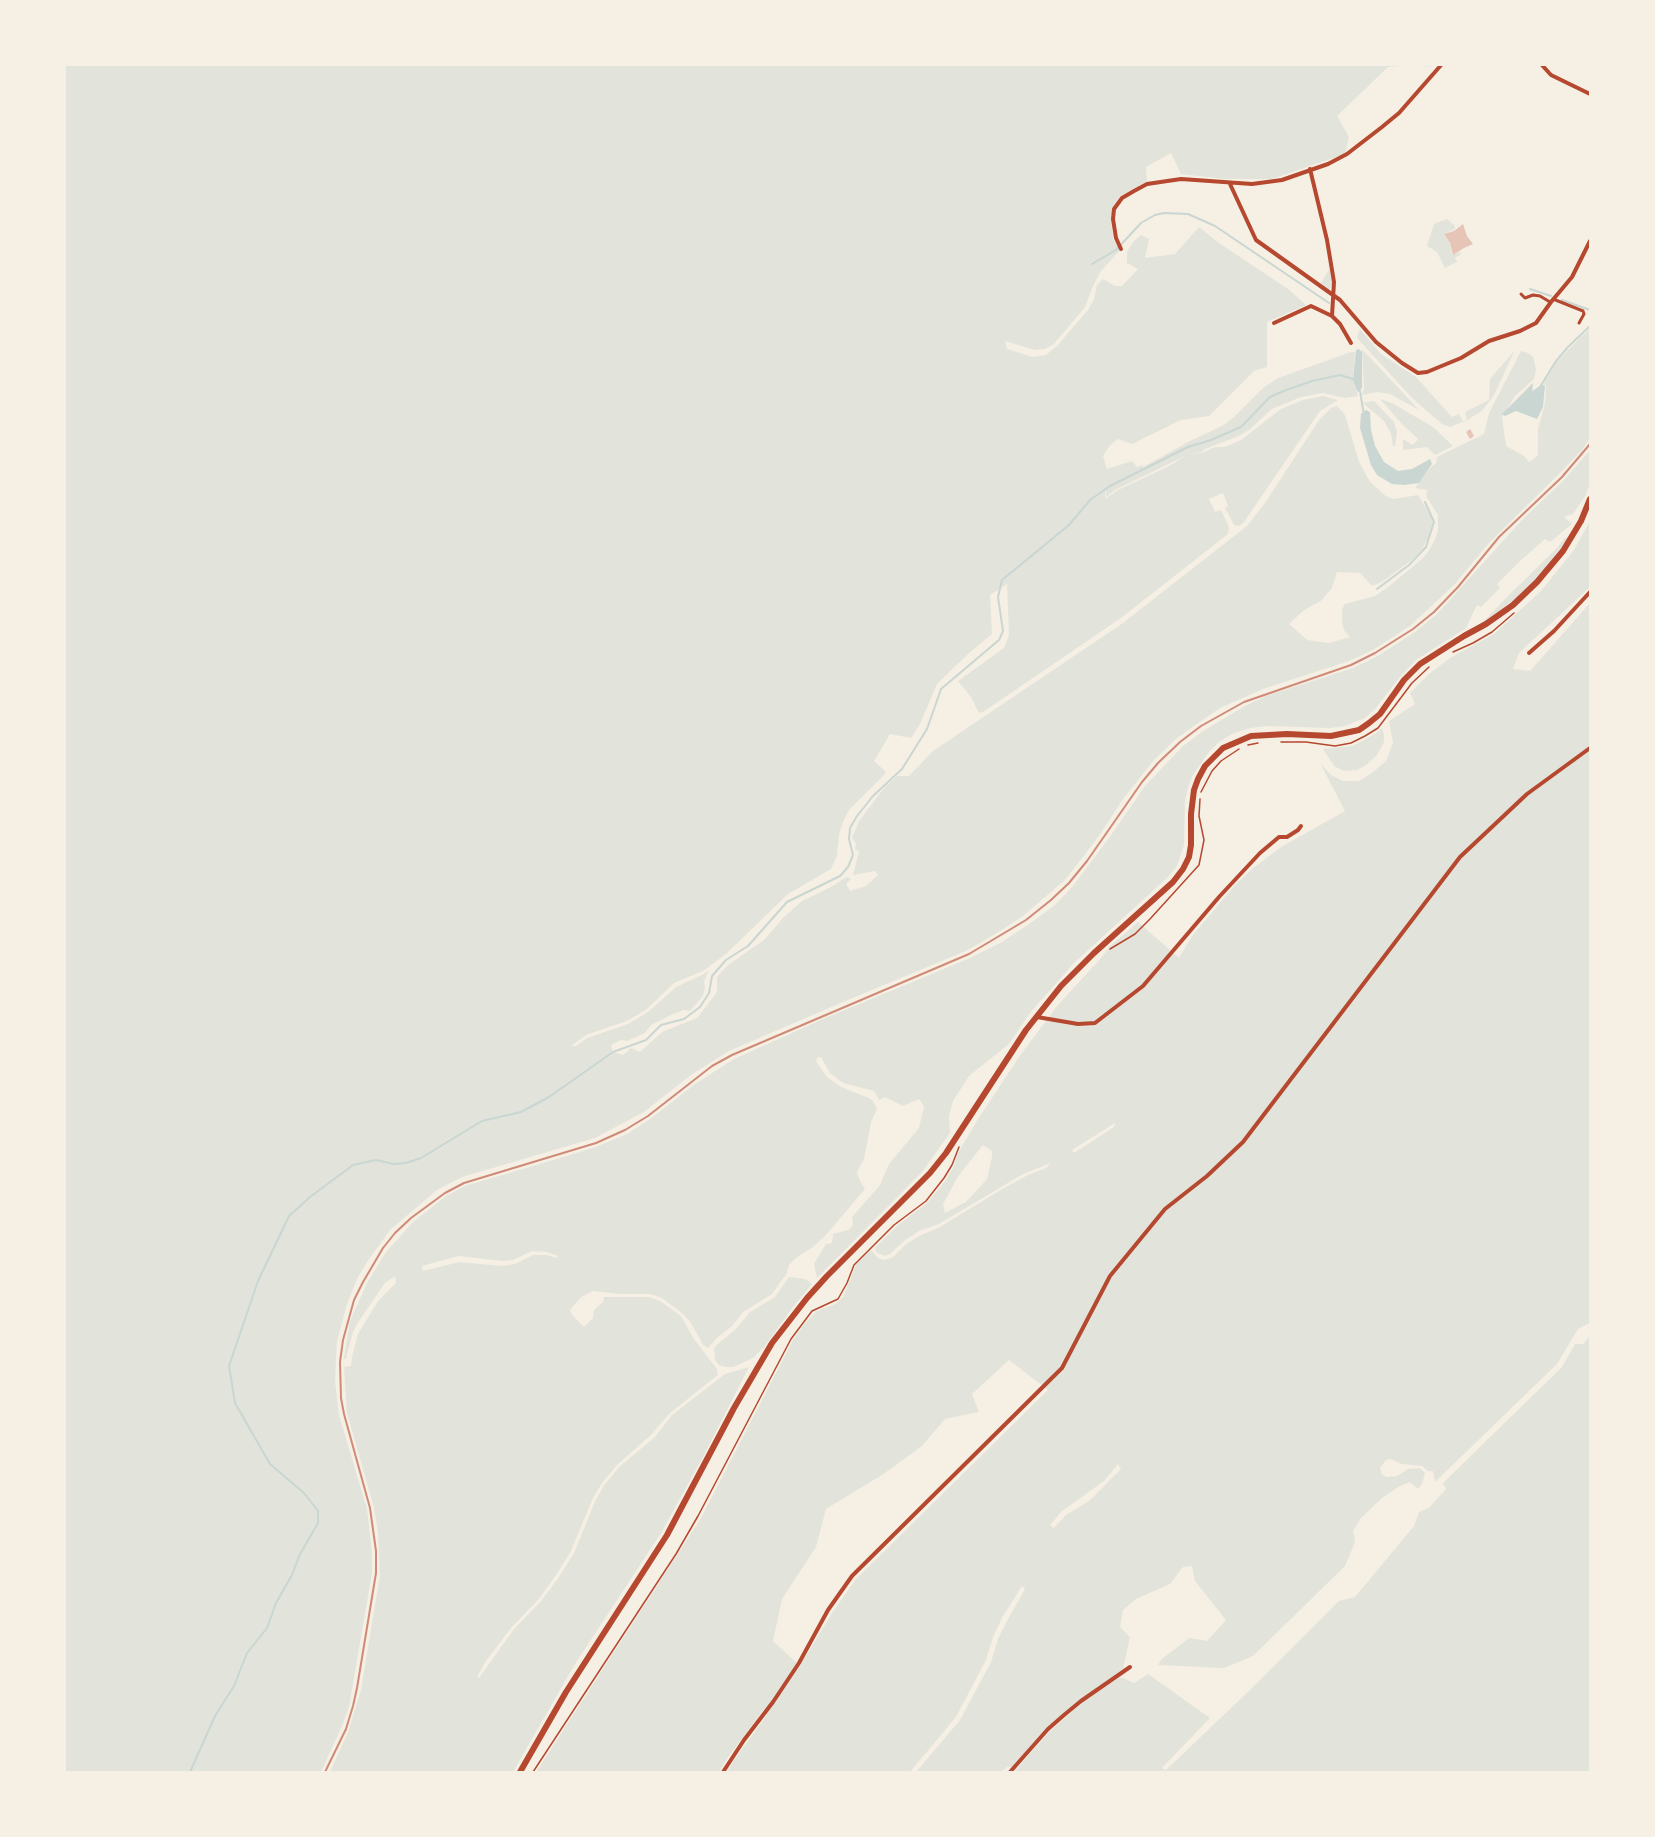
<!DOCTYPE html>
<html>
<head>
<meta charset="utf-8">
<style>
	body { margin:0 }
	#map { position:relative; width:1655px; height:1837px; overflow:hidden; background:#f6efe4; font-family:"Public Sans",sans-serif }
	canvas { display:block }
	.frame { position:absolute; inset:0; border:66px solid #f6efe4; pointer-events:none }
</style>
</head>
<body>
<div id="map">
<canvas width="1655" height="1837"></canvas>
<div class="frame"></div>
</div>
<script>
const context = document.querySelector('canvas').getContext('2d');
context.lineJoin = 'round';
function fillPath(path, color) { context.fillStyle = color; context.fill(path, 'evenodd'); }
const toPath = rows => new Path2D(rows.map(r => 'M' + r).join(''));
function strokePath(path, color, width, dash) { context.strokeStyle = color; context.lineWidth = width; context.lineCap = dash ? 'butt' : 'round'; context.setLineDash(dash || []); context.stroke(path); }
const green = toPath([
	[64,65,1431,65,1431,67,1413,65,1388,67,1337,116,1349,137,1345,154,1272,179,1224,179,1181,174,1171,153,1146,167,1147,181,1120,196,1112,208,1111,219,1113,239,1120,250,1101,271,1094,284,1085,307,1054,344,1045,349,1035,350,1005,341,1007,349,1033,357,1046,355,1057,346,1088,310,1094,299,1097,285,1103,279,1115,286,1122,286,1138,269,1127,263,1127,252,1133,242,1141,235,1149,239,1145,258,1175,254,1199,227,1219,243,1288,289,1306,305,1267,322,1267,367,1254,371,1209,416,1181,420,1132,444,1118,439,1110,445,1103,456,1107,469,1132,461,1137,467,1142,465,1143,467,1190,441,1222,426,1234,417,1263,388,1278,378,1351,352,1355,352,1353,378,1358,396,1345,398,1323,393,1301,397,1272,409,1249,430,1239,436,1205,449,1202,452,1187,454,1202,453,1215,447,1225,447,1241,440,1281,409,1303,400,1323,396,1338,400,1320,411,1244,522,1239,526,1234,525,1225,508,1228,506,1223,493,1209,499,1215,512,1221,510,1229,527,1228,534,1121,618,983,712,979,713,971,697,958,681,1004,648,1009,635,1007,584,990,595,992,634,968,654,937,684,920,724,911,738,890,734,874,761,885,771,885,774,849,810,843,822,839,835,837,856,831,869,788,894,726,954,703,971,674,983,647,1009,627,1021,586,1035,571,1046,576,1046,587,1038,628,1024,648,1012,676,987,704,974,709,970,704,981,705,988,703,996,690,1011,684,1010,673,1014,651,1025,645,1033,627,1041,621,1040,611,1045,613,1052,623,1055,631,1048,640,1052,662,1032,697,1018,717,992,717,977,728,965,764,940,783,918,802,901,829,888,847,877,851,879,846,884,850,891,866,886,878,875,875,871,853,875,859,851,855,850,856,844,852,838,859,821,884,788,897,776,909,776,933,751,1123,623,1247,526,1265,503,1319,420,1331,408,1337,406,1345,415,1359,462,1370,482,1387,497,1394,499,1418,495,1431,516,1433,524,1428,538,1422,549,1412,560,1383,581,1372,586,1360,573,1337,572,1332,588,1321,601,1304,610,1289,624,1307,640,1329,643,1350,637,1344,630,1342,623,1342,609,1345,604,1375,596,1388,587,1422,559,1429,551,1435,539,1438,530,1438,515,1426,496,1427,490,1415,488,1431,467,1436,463,1437,457,1484,434,1489,413,1521,351,1528,353,1533,357,1536,369,1535,375,1534,379,1515,396,1502,417,1506,446,1524,456,1529,462,1531,461,1538,455,1538,429,1545,403,1546,386,1544,383,1556,363,1566,352,1580,338,1590,329,1590,438,1583,449,1559,474,1489,543,1455,584,1410,626,1373,650,1349,661,1263,689,1220,708,1177,738,1154,760,1123,799,1099,836,1065,880,1023,916,997,933,968,950,937,963,843,1002,729,1051,691,1075,644,1112,595,1138,462,1177,437,1190,390,1230,367,1262,357,1279,347,1304,337,1341,335,1381,339,1415,367,1509,372,1552,372,1573,349,1707,342,1726,321,1772,65,1772],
	[1185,456,1171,465,1118,490,1105,499,1106,480,1106,497,1115,490],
	[1447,219,1455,226,1455,229,1444,234,1450,244,1452,255,1460,252,1461,254,1455,258,1457,262,1445,268,1437,252,1427,246,1434,224],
	[1329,269,1333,283,1329,290,1321,283],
	[1360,329,1381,354,1416,377,1452,417,1459,414,1463,421,1467,419,1465,412,1489,400,1490,379,1515,350,1494,395,1482,411,1467,420,1450,427,1442,424,1412,398,1357,338],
	[1362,349,1419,410,1390,394,1377,392,1362,395,1364,389],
	[1380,399,1392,403,1433,427,1453,446,1435,455,1427,447,1403,450,1403,439,1413,445,1418,439,1401,423],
	[1374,401,1394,422,1397,432,1395,446,1393,446,1391,434,1384,421,1363,403],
	[1590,450,1590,483,1586,495,1573,514,1564,517,1572,524,1550,542,1545,539,1520,561,1497,584,1500,588,1481,607,1477,605,1466,628,1416,660,1400,677,1375,709,1365,718,1345,726,1330,728,1267,726,1250,728,1232,734,1219,742,1209,752,1193,775,1188,788,1185,801,1184,845,1177,866,1168,877,1074,963,1030,1013,1009,1044,969,1076,953,1101,949,1116,950,1133,923,1171,817,1278,814,1264,826,1244,832,1243,833,1234,848,1230,853,1225,852,1217,880,1185,889,1164,919,1128,924,1106,919,1099,903,1106,885,1097,879,1100,874,1091,843,1083,830,1073,821,1057,817,1058,816,1061,827,1077,841,1087,869,1098,873,1101,877,1109,871,1122,864,1159,857,1172,859,1179,865,1189,826,1235,813,1247,796,1258,789,1265,787,1273,772,1294,743,1312,732,1326,718,1337,708,1348,703,1345,691,1323,683,1314,662,1298,650,1294,620,1294,593,1291,581,1297,570,1310,573,1316,584,1327,593,1318,594,1310,603,1302,604,1297,649,1297,660,1301,681,1316,694,1339,717,1369,718,1375,670,1413,651,1435,618,1464,602,1483,593,1498,571,1551,556,1575,539,1599,511,1628,486,1661,477,1677,479,1678,514,1629,541,1601,559,1577,574,1553,596,1499,605,1484,620,1466,654,1438,672,1415,725,1374,749,1367,703,1457,661,1533,575,1664,513,1772,330,1772,348,1732,361,1690,380,1575,378,1532,374,1508,347,1413,344,1367,351,1366,352,1357,358,1334,378,1301,396,1283,395,1276,385,1283,359,1321,353,1332,346,1359,344,1359,346,1345,350,1321,367,1283,386,1252,413,1222,446,1196,465,1186,570,1155,598,1146,627,1134,650,1119,695,1084,734,1059,823,1019,970,958,1002,942,1029,924,1055,905,1072,887,1109,838,1145,786,1183,746,1203,731,1245,706,1266,696,1353,668,1376,657,1415,632,1437,614,1522,520,1564,480],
	[532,1251,547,1252,558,1256,557,1258,546,1255,533,1255,515,1264,502,1266,459,1262,423,1271,422,1266,458,1256,503,1261,513,1260],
	[1590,521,1590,587,1519,653,1513,669,1530,671,1590,603,1590,1323,1578,1329,1557,1364,1435,1482,1433,1471,1428,1471,1422,1466,1402,1464,1390,1459,1386,1460,1380,1468,1382,1475,1387,1477,1397,1476,1408,1469,1420,1468,1425,1473,1422,1484,1418,1489,1410,1482,1398,1487,1382,1498,1361,1518,1353,1531,1355,1542,1345,1566,1253,1656,1224,1668,1158,1665,1162,1659,1189,1638,1207,1641,1226,1620,1195,1581,1192,1566,1183,1567,1170,1584,1136,1599,1123,1610,1120,1627,1130,1637,1123,1669,1062,1714,1047,1727,1012,1767,1007,1767,1001,1772,916,1772,960,1720,991,1662,998,1639,1007,1621,1025,1589,1022,1586,1002,1618,993,1637,986,1660,956,1717,910,1772,727,1772,732,1763,767,1715,764,1709,726,1760,719,1772,536,1772,701,1518,793,1340,805,1323,817,1311,835,1304,843,1297,856,1265,871,1250,878,1258,884,1260,893,1257,906,1244,921,1235,938,1228,1004,1188,1028,1175,1046,1168,1051,1163,1023,1174,939,1224,919,1231,904,1241,890,1254,885,1256,876,1252,875,1248,897,1226,927,1203,946,1180,954,1166,958,1153,978,1119,1021,1054,1058,1005,1102,957,1110,946,1138,922,1179,958,1192,936,1235,885,1252,869,1281,847,1345,811,1320,763,1331,775,1343,781,1359,781,1372,773,1386,761,1393,743,1389,721,1415,704,1410,693,1429,674,1450,658,1494,634,1541,591,1574,550],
	[1115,1123,1114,1127,1074,1153,1072,1150],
	[983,1145,992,1151,992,1157,987,1179,966,1202,945,1213,943,1204,959,1175],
	[1009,1360,1048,1390,856,1579,832,1613,800,1666,773,1641,782,1599,816,1547,826,1509,882,1475,922,1446,945,1419,979,1412,972,1394],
	[1118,1464,1121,1469,1089,1501,1066,1515,1054,1528,1050,1525,1062,1511,1104,1481],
	[1565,538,1567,538,1567,540,1540,575,1515,599,1481,624,1509,595,1555,550],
	[1382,728,1384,735,1384,742,1377,755,1366,765,1357,770,1344,771,1334,766,1323,749,1353,746,1378,732],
	[789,1277,805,1279,812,1284,793,1307,765,1346,753,1358,733,1367,725,1367,719,1365,715,1360,714,1348,721,1341,735,1330,750,1312,775,1297],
	[1590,1336,1590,1772,1014,1772,1050,1731,1083,1702,1120,1677,1134,1683,1148,1674,1210,1718,1162,1768,1166,1770,1253,1687,1339,1601,1355,1597,1414,1526,1419,1512,1429,1508,1446,1489,1443,1483,1562,1367,1575,1344,1583,1344]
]);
const water = toPath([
	[1359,349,1362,352,1362,388,1359,392,1357,391,1353,380,1356,350],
	[1533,383,1532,393,1542,385,1545,385,1543,407,1537,419,1516,411,1505,416,1502,414],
	[1366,410,1370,412,1371,430,1375,446,1384,462,1398,471,1412,469,1430,459,1432,464,1419,483,1404,485,1392,484,1377,475,1371,465,1360,428,1361,414]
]);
const stream = toPath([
	[1092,264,1116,250,1141,223,1155,215,1164,213,1188,214,1215,226,1329,303],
	[1530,289,1551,296],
	[1562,300,1590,310],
	[1360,391,1364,415],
	[1530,394,1540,387,1556,361,1568,347,1590,326],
	[1377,589,1409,565,1426,547,1434,522,1425,502],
	[190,1772,215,1716,234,1686,247,1653,267,1628,276,1603,292,1575,299,1556,318,1523,318,1511,304,1493,270,1464,235,1403,229,1366,258,1281,289,1216,310,1197,353,1165,376,1160,393,1164,406,1163,421,1158,482,1121,521,1112,549,1097,613,1052,646,1040,661,1025,684,1019,700,1007,709,993,712,976,726,960,748,946,787,902,840,876,848,867,853,855,849,839,850,828,857,816,873,796,902,769,927,729,941,689,999,640,1003,631,998,597,1002,580,1069,525,1090,500,1110,486,1188,447,1211,440,1241,427,1270,397,1286,390,1312,381,1340,375,1356,380]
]);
const building = toPath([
	[1463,224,1467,236,1473,244,1464,248,1453,255,1450,243,1444,234,1454,231],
	[1470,429,1474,436,1470,439,1466,432]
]);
const path = toPath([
	[1453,652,1473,643,1492,632,1514,613],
	[1281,742,1306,742,1335,746,1351,743,1365,736,1378,728,1412,683,1429,667],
	[1248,745,1258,743],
	[1201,792,1212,771,1221,761,1239,749],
	[1110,949,1135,934,1150,919,1199,865,1204,840,1199,816,1200,799],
	[533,1772,676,1554,698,1516,791,1339,812,1311,838,1299,847,1283,854,1265,894,1225,926,1201,944,1178,952,1165,959,1147]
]);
const pedestrian = toPath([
	[1521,294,1525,298,1533,295,1540,296,1550,302],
	[1553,299,1583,311,1584,314,1579,323]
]);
const minor = toPath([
	[1541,64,1551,75,1590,94],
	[1310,169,1327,240,1334,282,1332,316,1340,324,1351,343],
	[1230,184,1256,240,1340,300,1376,342,1402,363,1418,373,1427,372,1461,358,1489,341,1520,331,1536,323,1551,302,1572,277,1590,241],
	[1121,249,1116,238,1113,219,1114,209,1122,198,1134,191,1147,184,1181,179,1252,184,1282,180,1328,164,1347,154,1382,127,1399,113,1442,64],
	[1274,323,1311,306,1332,316],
	[1529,653,1554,631,1590,592],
	[1037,1017,1078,1024,1095,1023,1143,986,1219,897,1260,853,1279,837,1287,837,1298,830,1301,826],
	[723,1772,744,1740,773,1702,799,1663,828,1610,852,1576,1062,1368,1110,1276,1165,1209,1207,1176,1243,1142,1460,857,1527,794,1590,748],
	[1010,1772,1048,1729,1064,1715,1081,1701,1130,1667]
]);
const primary = toPath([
	[520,1772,566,1692,667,1535,734,1408,772,1343,807,1298,827,1276,930,1173,946,1153,1026,1030,1061,986,1094,953,1173,882,1183,869,1189,857,1191,845,1191,814,1194,790,1198,779,1205,766,1223,748,1251,736,1287,734,1331,736,1359,730,1369,723,1380,714,1404,680,1420,664,1464,636,1486,624,1513,605,1537,582,1563,551,1581,521,1590,499]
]);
const rail = toPath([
	[325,1772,346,1729,353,1706,357,1688,376,1573,376,1551,370,1508,344,1414,341,1398,340,1362,343,1340,354,1300,363,1282,383,1248,395,1233,411,1218,445,1193,464,1183,596,1143,625,1130,648,1116,712,1066,732,1055,969,954,1026,920,1051,900,1069,883,1087,861,1142,782,1158,763,1180,742,1201,726,1244,702,1351,665,1375,653,1413,629,1434,612,1458,587,1499,537,1562,477,1590,444]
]);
fillPath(green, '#e2e4dc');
fillPath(water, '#c9d6d2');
strokePath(stream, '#c9d6d2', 2);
fillPath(building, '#e6c5b7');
strokePath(path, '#b5482f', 1.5);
strokePath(pedestrian, '#b5482f', 3);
strokePath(minor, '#b5482f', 4);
strokePath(primary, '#b5482f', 6);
strokePath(rail, '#cf8b77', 2);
</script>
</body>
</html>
